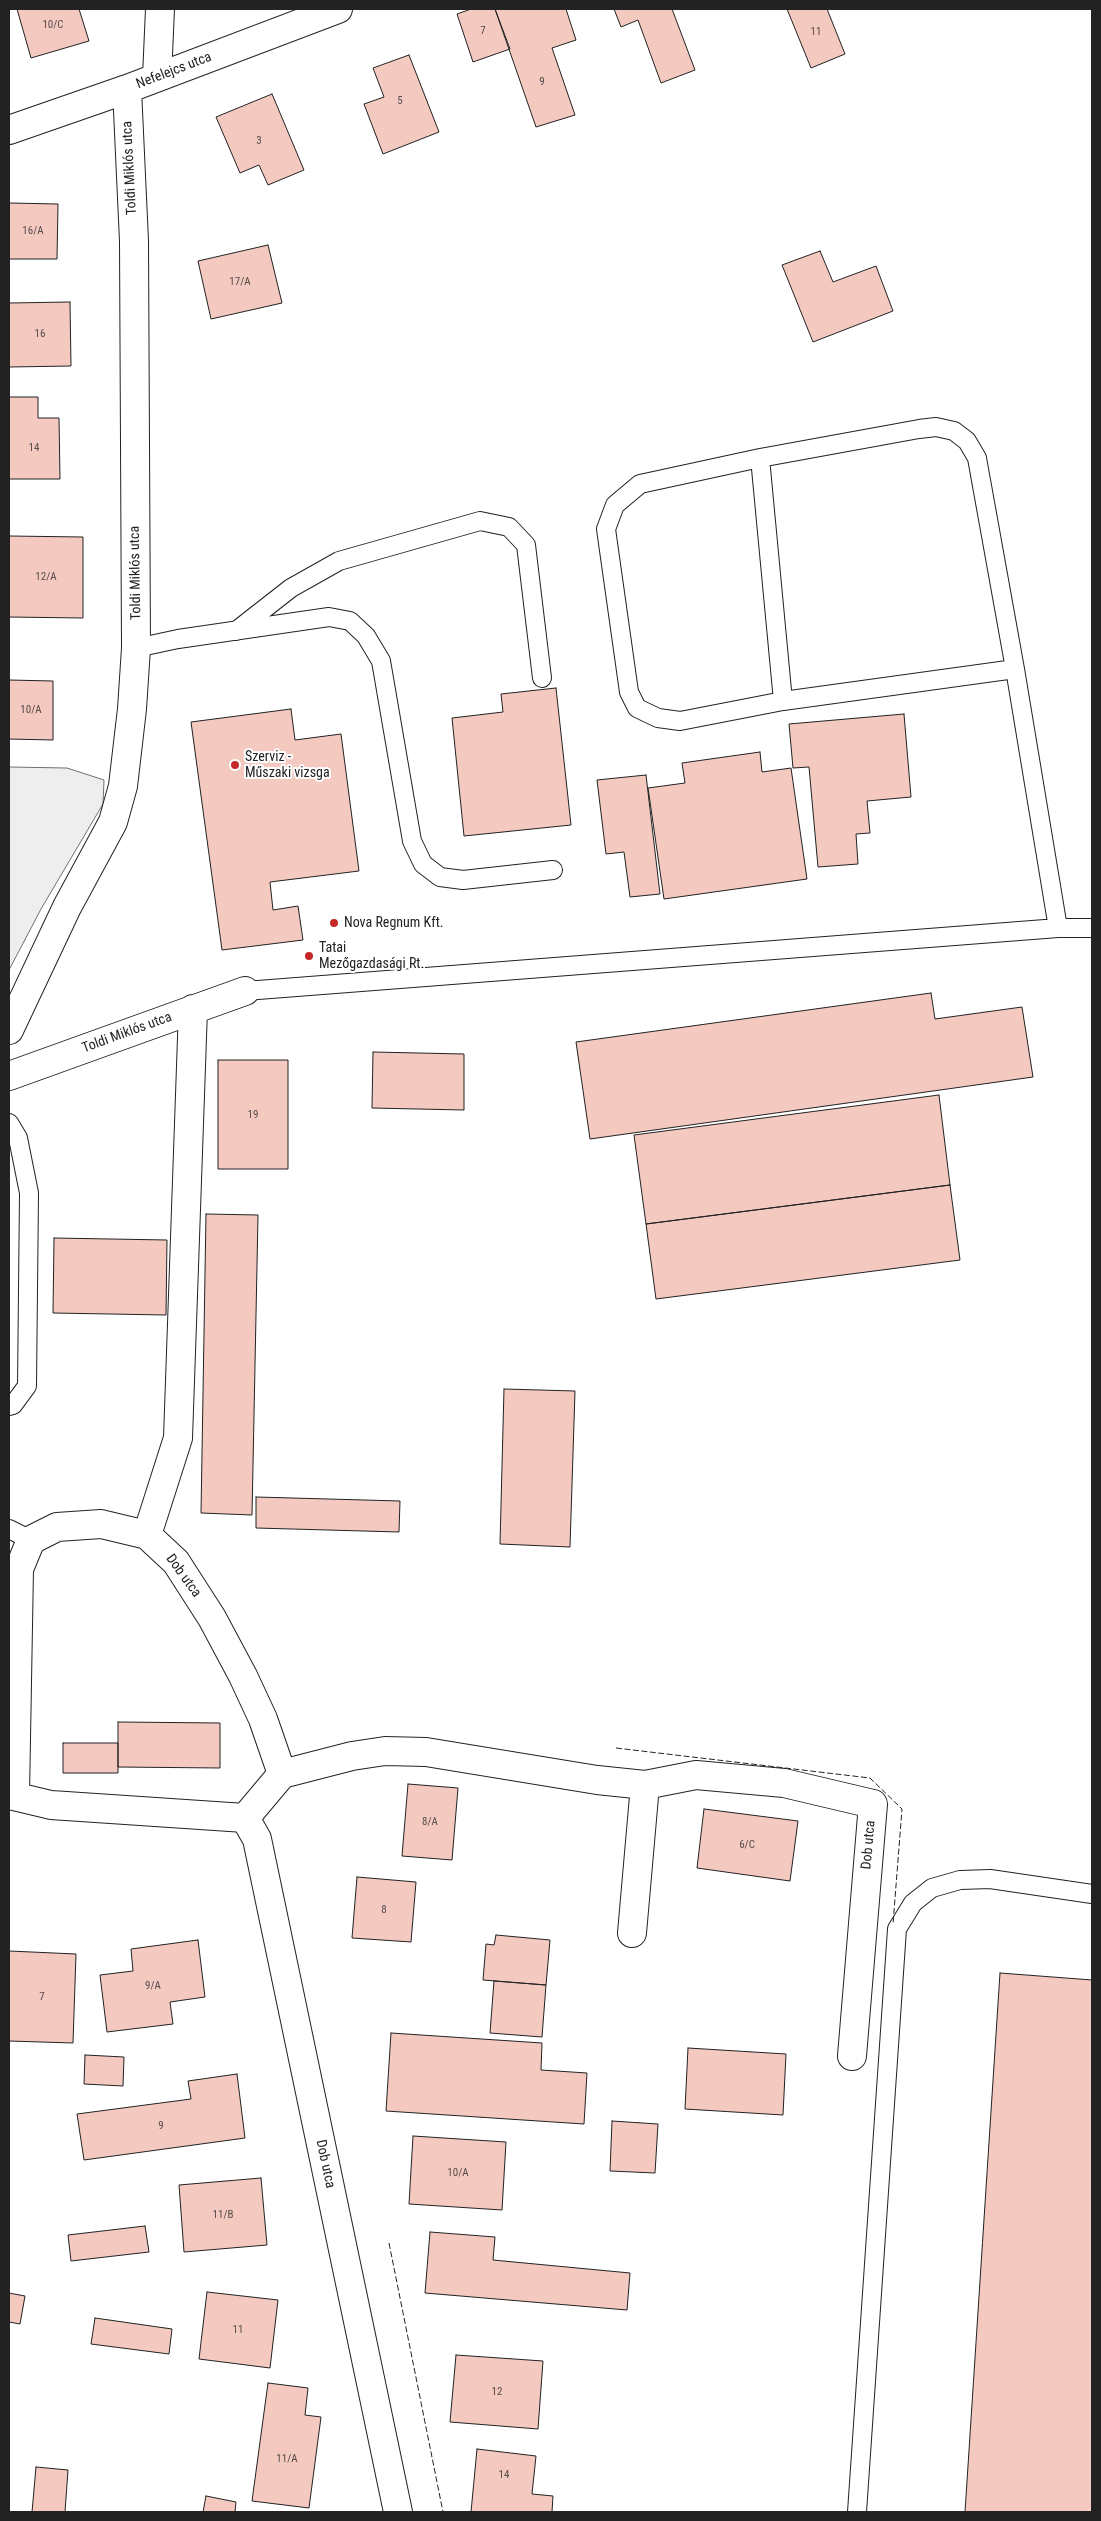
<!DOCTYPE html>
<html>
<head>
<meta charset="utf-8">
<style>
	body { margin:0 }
	#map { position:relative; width:1101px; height:2521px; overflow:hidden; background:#fff; font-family:"Roboto Condensed",sans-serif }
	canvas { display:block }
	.frame { position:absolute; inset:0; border:10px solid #222; pointer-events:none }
</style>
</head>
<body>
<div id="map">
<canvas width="1101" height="2521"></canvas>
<div class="frame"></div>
</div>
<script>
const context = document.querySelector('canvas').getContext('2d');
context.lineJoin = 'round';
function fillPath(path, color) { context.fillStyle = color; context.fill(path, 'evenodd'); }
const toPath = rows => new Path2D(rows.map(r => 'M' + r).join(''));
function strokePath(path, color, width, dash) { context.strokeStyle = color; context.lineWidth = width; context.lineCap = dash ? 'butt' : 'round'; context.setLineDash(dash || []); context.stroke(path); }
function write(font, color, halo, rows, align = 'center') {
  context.font = font + ' "Roboto Condensed",sans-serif'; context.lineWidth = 4; context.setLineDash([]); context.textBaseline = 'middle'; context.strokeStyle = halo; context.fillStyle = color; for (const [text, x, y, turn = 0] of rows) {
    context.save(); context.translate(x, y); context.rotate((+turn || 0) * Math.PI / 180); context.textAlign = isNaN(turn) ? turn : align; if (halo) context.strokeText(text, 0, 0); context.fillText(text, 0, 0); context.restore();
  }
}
const green = toPath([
	[9,767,67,768,104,780,103,804,41,909,9,970,9,767]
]);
const building = toPath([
	[17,9,79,9,89,41,31,58,17,9],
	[471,9,495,9,510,49,473,62,457,14,471,9],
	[495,9,566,9,576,40,552,48,575,115,536,127,495,9],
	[614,9,672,9,695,70,661,83,638,20,621,27,614,9],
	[787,9,827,9,845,54,811,68,787,9],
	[409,55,439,132,383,154,364,104,384,97,373,68,409,55],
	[272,94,304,170,268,185,259,165,240,173,216,117,272,94],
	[9,203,58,204,57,259,9,259,9,203],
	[268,245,282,303,211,319,198,261,268,245],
	[820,251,833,282,876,266,893,311,813,342,782,265,820,251],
	[70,302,71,366,9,367,9,303,70,302],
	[9,397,38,397,38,418,59,418,60,479,9,479,9,397],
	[9,536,83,537,83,618,9,617,9,536],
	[9,680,53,681,53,740,9,739,9,680],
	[556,688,571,825,464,836,452,718,503,712,501,694,556,688],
	[291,709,295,740,341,734,359,871,270,882,273,910,298,906,303,940,222,950,191,722,291,709],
	[904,714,911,797,867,801,870,833,856,834,858,864,818,867,809,767,793,768,789,724,904,714],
	[760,752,762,772,791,768,807,879,664,899,648,788,685,783,682,763,760,752],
	[646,775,660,894,630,897,624,852,606,854,597,780,646,775],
	[931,993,935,1019,1022,1007,1033,1077,590,1139,576,1042,931,993],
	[373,1052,464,1054,464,1110,372,1108,373,1052],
	[218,1060,288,1060,288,1169,218,1169,218,1060],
	[939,1095,950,1185,646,1224,634,1135,939,1095],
	[950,1185,960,1260,656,1299,646,1224,950,1185],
	[206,1214,258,1215,252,1515,201,1513,206,1214],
	[54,1238,167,1240,166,1315,53,1313,54,1238],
	[504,1389,575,1391,570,1547,500,1544,504,1389],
	[256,1497,400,1501,399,1532,256,1528,256,1497],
	[118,1722,220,1723,220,1768,118,1767,118,1722],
	[63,1743,118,1743,118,1773,63,1773,63,1743],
	[408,1784,458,1788,452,1860,402,1856,408,1784],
	[704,1809,798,1821,790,1881,697,1868,704,1809],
	[357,1877,416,1882,411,1942,352,1938,357,1877],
	[496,1935,550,1940,546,1985,483,1980,486,1944,494,1945,496,1935],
	[198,1940,205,1997,170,2002,173,2024,107,2032,100,1975,133,1971,131,1949,198,1940],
	[9,1951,76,1954,73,2043,9,2041,9,1951],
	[1000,1973,1092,1980,1092,2512,965,2512,1000,1973],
	[494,1981,546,1985,542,2037,490,2033,494,1981],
	[391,2033,542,2043,541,2070,587,2073,584,2124,386,2111,391,2033],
	[688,2048,786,2054,783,2115,685,2109,688,2048],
	[85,2055,124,2057,123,2086,84,2084,85,2055],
	[237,2074,245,2138,84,2160,77,2114,191,2099,188,2081,237,2074],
	[612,2121,658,2124,655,2173,610,2171,612,2121],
	[413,2136,506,2142,502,2210,409,2204,413,2136],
	[261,2178,267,2245,184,2252,179,2185,261,2178],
	[145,2226,149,2252,71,2261,68,2235,145,2226],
	[430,2232,495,2237,493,2260,630,2273,627,2310,425,2293,430,2232],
	[207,2292,278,2300,270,2368,199,2359,207,2292],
	[9,2293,25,2296,20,2324,9,2322,9,2293],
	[95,2318,172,2329,169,2354,91,2344,95,2318],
	[456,2355,543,2361,538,2429,450,2422,456,2355],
	[268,2383,308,2388,305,2415,321,2417,309,2508,252,2501,268,2383],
	[477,2449,536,2456,532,2494,553,2496,552,2512,471,2512,477,2449],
	[36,2467,68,2470,65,2512,32,2512,36,2467],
	[206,2496,236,2502,235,2512,203,2512,206,2496]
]);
const service = toPath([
	[760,458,783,701],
	[236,631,291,588,339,561,480,521,509,527,526,545,542,678],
	[136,648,178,639,329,617,350,621,366,636,381,661,412,841,423,864,440,877,463,880,553,870],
	[1015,669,783,701,680,721,658,718,637,708,629,692,606,529,615,505,640,484,760,458,919,429,936,427,954,431,967,441,977,458,1015,669,1058,928],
	[245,991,1058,928,1092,928],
	[9,1123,18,1138,29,1193,27,1386,13,1405,9,1406],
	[9,1529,31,1540],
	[857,2512,897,1929,913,1903,932,1888,960,1880,990,1879,1092,1894]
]);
const minor = toPath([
	[157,77,160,9],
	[9,130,127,89,338,9],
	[9,1030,67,907,113,822,123,786,132,709,136,648,134,241,127,89],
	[9,1076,245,991],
	[147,1535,178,1438,193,1009],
	[9,1795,51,1805,245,1818,257,1839,398,2512],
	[15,1795,19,1569,31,1540,57,1527,101,1524,147,1535,176,1562,212,1618,243,1676,263,1719,282,1774],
	[245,1818,282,1774,352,1756,385,1751,426,1752,597,1780,645,1785,696,1775,784,1783,873,1804,852,2056],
	[632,1933,645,1785]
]);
const fence = toPath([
	[616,1748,870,1778,902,1809,893,1924],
	[389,2243,443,2512]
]);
const markers = [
	[235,765,5,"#c62828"],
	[334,923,5,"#c62828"],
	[309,956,5,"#c62828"]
];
const numberNames = [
	["10/C",53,25],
	["7",483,31],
	["11",816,32],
	["9",542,82],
	["5",400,101],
	["3",259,141],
	["16/A",33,231],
	["17/A",240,282],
	["16",40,334],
	["14",34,448],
	["12/A",46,577],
	["10/A",31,710],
	["19",253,1115],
	["8/A",430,1822],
	["6/C",747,1845],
	["8",384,1910],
	["9/A",153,1986],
	["7",42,1997],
	["9",161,2126],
	["10/A",458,2173],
	["11/B",223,2215],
	["11",238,2330],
	["12",497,2392],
	["11/A",287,2459],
	["14",504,2475]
];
const streetNames = [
	["Nefelejcs utca",174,71,-21],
	["Toldi Miklós utca",130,168,-93],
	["Toldi Miklós utca",136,573,-91],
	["Toldi Miklós utca",127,1033,-20],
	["Dob utca",183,1576,54],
	["Dob utca",869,1845,-85],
	["Dob utca",325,2164,78]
];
const poiNames = [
	["Szerviz -",245,757],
	["Műszaki vizsga",245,773],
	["Nova Regnum Kft.",344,923],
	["Tatai",319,948],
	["Mezőgazdasági Rt.",319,964]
];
fillPath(green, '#eee');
strokePath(green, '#6f6f6f', 1);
fillPath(building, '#f3c9c0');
strokePath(building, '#222', 1);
strokePath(service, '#222', 20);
strokePath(minor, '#222', 30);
strokePath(service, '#fff', 18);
strokePath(minor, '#fff', 28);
strokePath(fence, '#222', 1, [6, 2.5]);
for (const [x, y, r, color] of markers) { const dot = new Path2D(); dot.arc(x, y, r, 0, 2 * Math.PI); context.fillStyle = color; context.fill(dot); strokePath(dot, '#fff', 2); }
write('11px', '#564c4a', null, numberNames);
write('14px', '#222', '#fff', streetNames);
write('14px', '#222', '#fff', poiNames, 'left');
</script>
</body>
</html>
